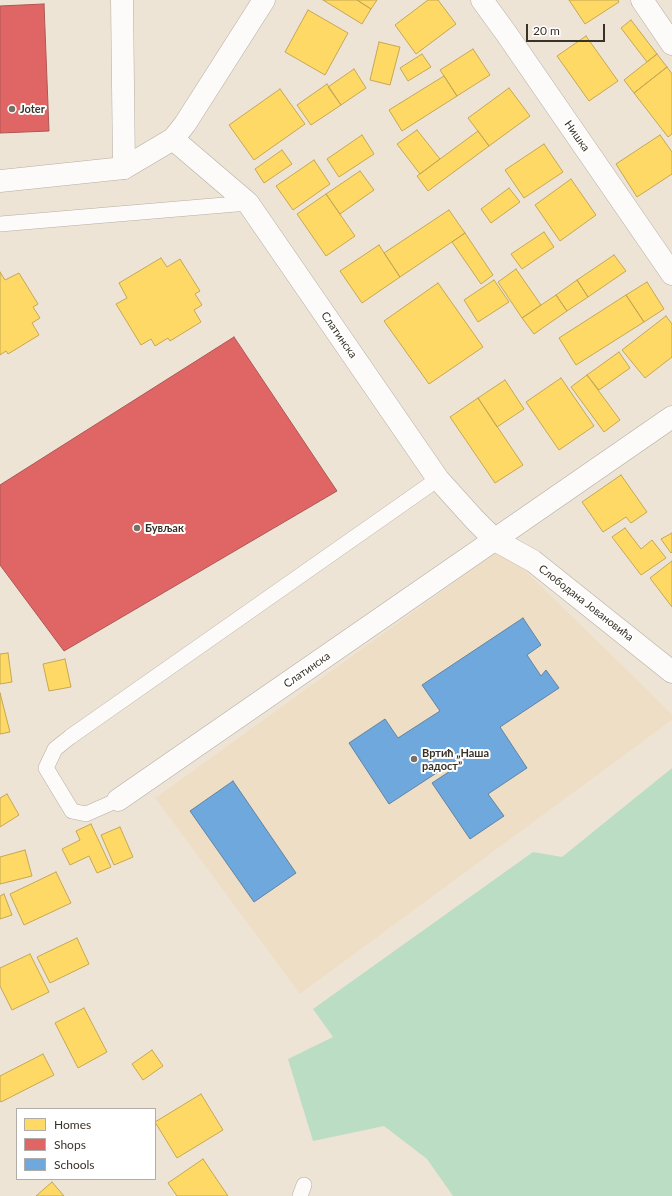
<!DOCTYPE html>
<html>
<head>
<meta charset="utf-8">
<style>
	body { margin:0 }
	#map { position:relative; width:672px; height:1196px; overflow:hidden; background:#eee4d6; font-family:Lato,sans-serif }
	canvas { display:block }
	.legend { position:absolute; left:16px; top:1108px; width:140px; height:72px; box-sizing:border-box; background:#fff; border:1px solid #b0ada9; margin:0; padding:5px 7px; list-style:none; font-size:12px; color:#393228 }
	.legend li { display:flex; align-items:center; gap:8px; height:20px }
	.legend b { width:20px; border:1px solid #b0ada9 }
	.scale { position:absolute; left:526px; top:24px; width:79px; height:18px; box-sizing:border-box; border:2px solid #393228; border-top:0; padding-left:5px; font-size:12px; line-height:14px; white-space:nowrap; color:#393228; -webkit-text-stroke:3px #fff; paint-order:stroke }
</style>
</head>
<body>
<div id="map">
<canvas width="672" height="1196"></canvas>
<ul class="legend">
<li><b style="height:11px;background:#ffd966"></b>Homes</li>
<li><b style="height:11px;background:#e06666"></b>Shops</li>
<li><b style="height:11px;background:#6fa8dc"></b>Schools</li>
</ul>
<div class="scale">20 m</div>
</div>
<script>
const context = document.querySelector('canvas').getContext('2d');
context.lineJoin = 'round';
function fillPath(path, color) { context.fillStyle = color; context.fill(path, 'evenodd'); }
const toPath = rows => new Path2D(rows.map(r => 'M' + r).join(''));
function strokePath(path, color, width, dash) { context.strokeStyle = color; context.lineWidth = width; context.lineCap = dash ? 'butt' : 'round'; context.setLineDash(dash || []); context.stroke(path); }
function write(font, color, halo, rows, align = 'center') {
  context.font = font + ' Lato,sans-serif'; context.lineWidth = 4; context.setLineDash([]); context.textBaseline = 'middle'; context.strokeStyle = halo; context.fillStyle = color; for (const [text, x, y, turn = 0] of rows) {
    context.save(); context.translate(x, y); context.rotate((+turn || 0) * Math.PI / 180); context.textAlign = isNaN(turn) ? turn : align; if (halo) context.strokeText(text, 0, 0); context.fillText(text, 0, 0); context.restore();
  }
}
const built = toPath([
	[502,548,672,714,672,720,300,994,155,798]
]);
const green = toPath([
	[672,768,672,1196,453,1196,427,1159,384,1126,313,1141,288,1059,333,1037,313,1009,533,852,562,857]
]);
const homes = toPath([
	[323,0,357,0,371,9,362,24,323,0],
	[357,0,377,0,371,9,357,0],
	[428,0,438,0,456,24,416,54,395,25,428,0],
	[569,0,618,0,619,2,585,24,569,0],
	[308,10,348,33,325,75,285,52,308,10],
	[631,20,657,54,647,62,621,28,631,20],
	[586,36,618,81,589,101,557,56,586,36],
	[379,42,400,47,390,85,370,80,379,42],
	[473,49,490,75,457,96,440,70,473,49],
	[422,54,431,67,408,81,400,68,422,54],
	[657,54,667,67,634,93,624,80,657,54],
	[667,67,672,74,672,134,668,137,634,93,667,67],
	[354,69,366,88,341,105,328,87,354,69],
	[444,76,457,96,402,131,389,110,444,76],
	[327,84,341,105,311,125,297,105,327,84],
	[509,88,530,116,489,146,468,118,509,88],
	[280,89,305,124,254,160,229,125,280,89],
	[417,130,440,159,420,174,397,144,417,130],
	[478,131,489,146,428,191,417,176,478,131],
	[362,135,374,154,339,177,327,159,362,135],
	[660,135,672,152,672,174,637,197,616,164,660,135],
	[544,144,563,172,524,198,505,170,544,144],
	[282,150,292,164,264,183,255,169,282,150],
	[314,160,330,184,293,210,276,186,314,160],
	[360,171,374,190,340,214,326,194,360,171],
	[571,179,596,215,560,241,535,205,571,179],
	[509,188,520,202,491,223,481,209,509,188],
	[326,194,355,236,326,256,297,214,326,194],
	[449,210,465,233,400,277,384,253,449,210],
	[544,232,554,247,522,269,511,254,544,232],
	[465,233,493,275,481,284,452,242,465,233],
	[379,245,400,277,362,303,340,271,379,245],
	[614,255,626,271,588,297,577,280,614,255],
	[161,258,167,267,180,259,200,291,195,294,202,305,194,310,201,322,170,341,168,338,155,346,151,339,141,345,116,304,127,298,119,283,161,258],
	[516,269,541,305,522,318,498,282,516,269],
	[0,272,5,280,19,273,38,304,33,307,40,318,32,323,39,335,8,354,6,351,0,355,0,272],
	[494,280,509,302,478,322,464,300,494,280],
	[577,280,588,297,567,311,556,295,577,280],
	[647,282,664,309,644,322,626,295,647,282],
	[438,283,483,347,429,384,384,321,438,283],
	[556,295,567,311,534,334,522,318,556,295],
	[626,295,644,322,576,365,559,338,626,295],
	[666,316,672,324,672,357,645,378,622,350,666,316],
	[619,352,630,368,599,390,587,375,619,352],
	[587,375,620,420,604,432,571,387,587,375],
	[561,378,594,426,559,450,526,402,561,378],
	[505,380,524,409,497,427,478,398,505,380],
	[478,398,523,465,495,483,450,417,478,398],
	[621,475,647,512,631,523,626,517,603,532,582,502,621,475],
	[625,528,641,549,652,540,666,558,641,575,612,537,625,528],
	[672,533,672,552,671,553,661,539,672,533],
	[672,561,672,607,650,578,672,561],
	[8,653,12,682,0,684,0,654,8,653],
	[65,659,71,687,49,691,43,664,65,659],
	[0,693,10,732,0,734,0,693],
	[7,794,19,815,0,827,0,798,7,794],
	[91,824,111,867,97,873,89,856,70,865,62,849,80,840,76,831,91,824],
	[120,827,133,857,114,865,101,835,120,827],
	[25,850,32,876,0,884,0,857,25,850],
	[56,872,71,903,24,925,10,894,56,872],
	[4,894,12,915,0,919,0,896,4,894],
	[77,938,89,964,50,983,37,957,77,938],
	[30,954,49,992,12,1010,0,986,0,968,30,954],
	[84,1008,107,1052,78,1068,55,1023,84,1008],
	[152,1050,163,1066,143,1080,132,1064,152,1050],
	[43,1054,54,1075,1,1102,0,1101,0,1076,43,1054],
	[201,1094,223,1130,177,1158,155,1122,201,1094],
	[203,1159,228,1196,177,1196,168,1183,203,1159],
	[52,1182,64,1196,36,1196,52,1182]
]);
const shops = toPath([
	[44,4,49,131,0,133,0,6,44,4],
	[234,337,337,491,64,651,0,565,0,485,234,337]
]);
const schools = toPath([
	[523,618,541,645,527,655,541,676,546,670,559,688,500,727,527,768,488,794,504,816,470,839,432,783,464,762,461,757,389,804,349,743,385,719,398,738,440,711,422,685,523,618],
	[233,781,296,873,254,902,190,811,233,781]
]);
const service = toPath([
	[0,224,248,203],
	[118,800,86,814,72,811,46,768,55,749,70,737,438,479],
	[300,1196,304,1185]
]);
const minor = toPath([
	[122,0,124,168],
	[482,0,506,33,672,274],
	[642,0,672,44],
	[173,139,248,203,438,479,475,520,495,540,533,561,672,672],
	[118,800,672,417]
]);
const tertiary = toPath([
	[0,181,124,168,173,139,185,124,264,0]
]);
const markers = [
	[12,109,4,"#787065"],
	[137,528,4,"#787065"],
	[414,759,4,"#787065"]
];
const poiNames = [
	["Joter",20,109],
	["Бувљак",145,528],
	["Вртић „Наша",422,753],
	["радост”",422,766]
];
const streetNames = [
	["Нишка",577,136,55],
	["Слатинска",339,335,55],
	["Слободана Јовановића",586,603,38],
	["Слатинска",307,670,-35]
];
fillPath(built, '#efdec6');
fillPath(green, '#baddc4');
fillPath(homes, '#ffd966');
strokePath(homes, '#c4a753', 1);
fillPath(shops, '#e06666');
strokePath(shops, '#ae5653', 1);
fillPath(schools, '#6fa8dc');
strokePath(schools, '#5f85a6', 1);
strokePath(service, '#b5ada2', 16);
strokePath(minor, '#b5ada2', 23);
strokePath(tertiary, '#b5ada2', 23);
strokePath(service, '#fcfbf9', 15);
strokePath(minor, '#fcfbf9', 22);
strokePath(tertiary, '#fcfbf9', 22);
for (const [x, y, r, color] of markers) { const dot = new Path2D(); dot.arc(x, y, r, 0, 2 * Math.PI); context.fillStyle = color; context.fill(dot); strokePath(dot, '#fff', 1.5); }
write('bold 11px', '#393228', '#fff', poiNames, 'left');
write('11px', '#393228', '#fff', streetNames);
</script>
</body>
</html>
